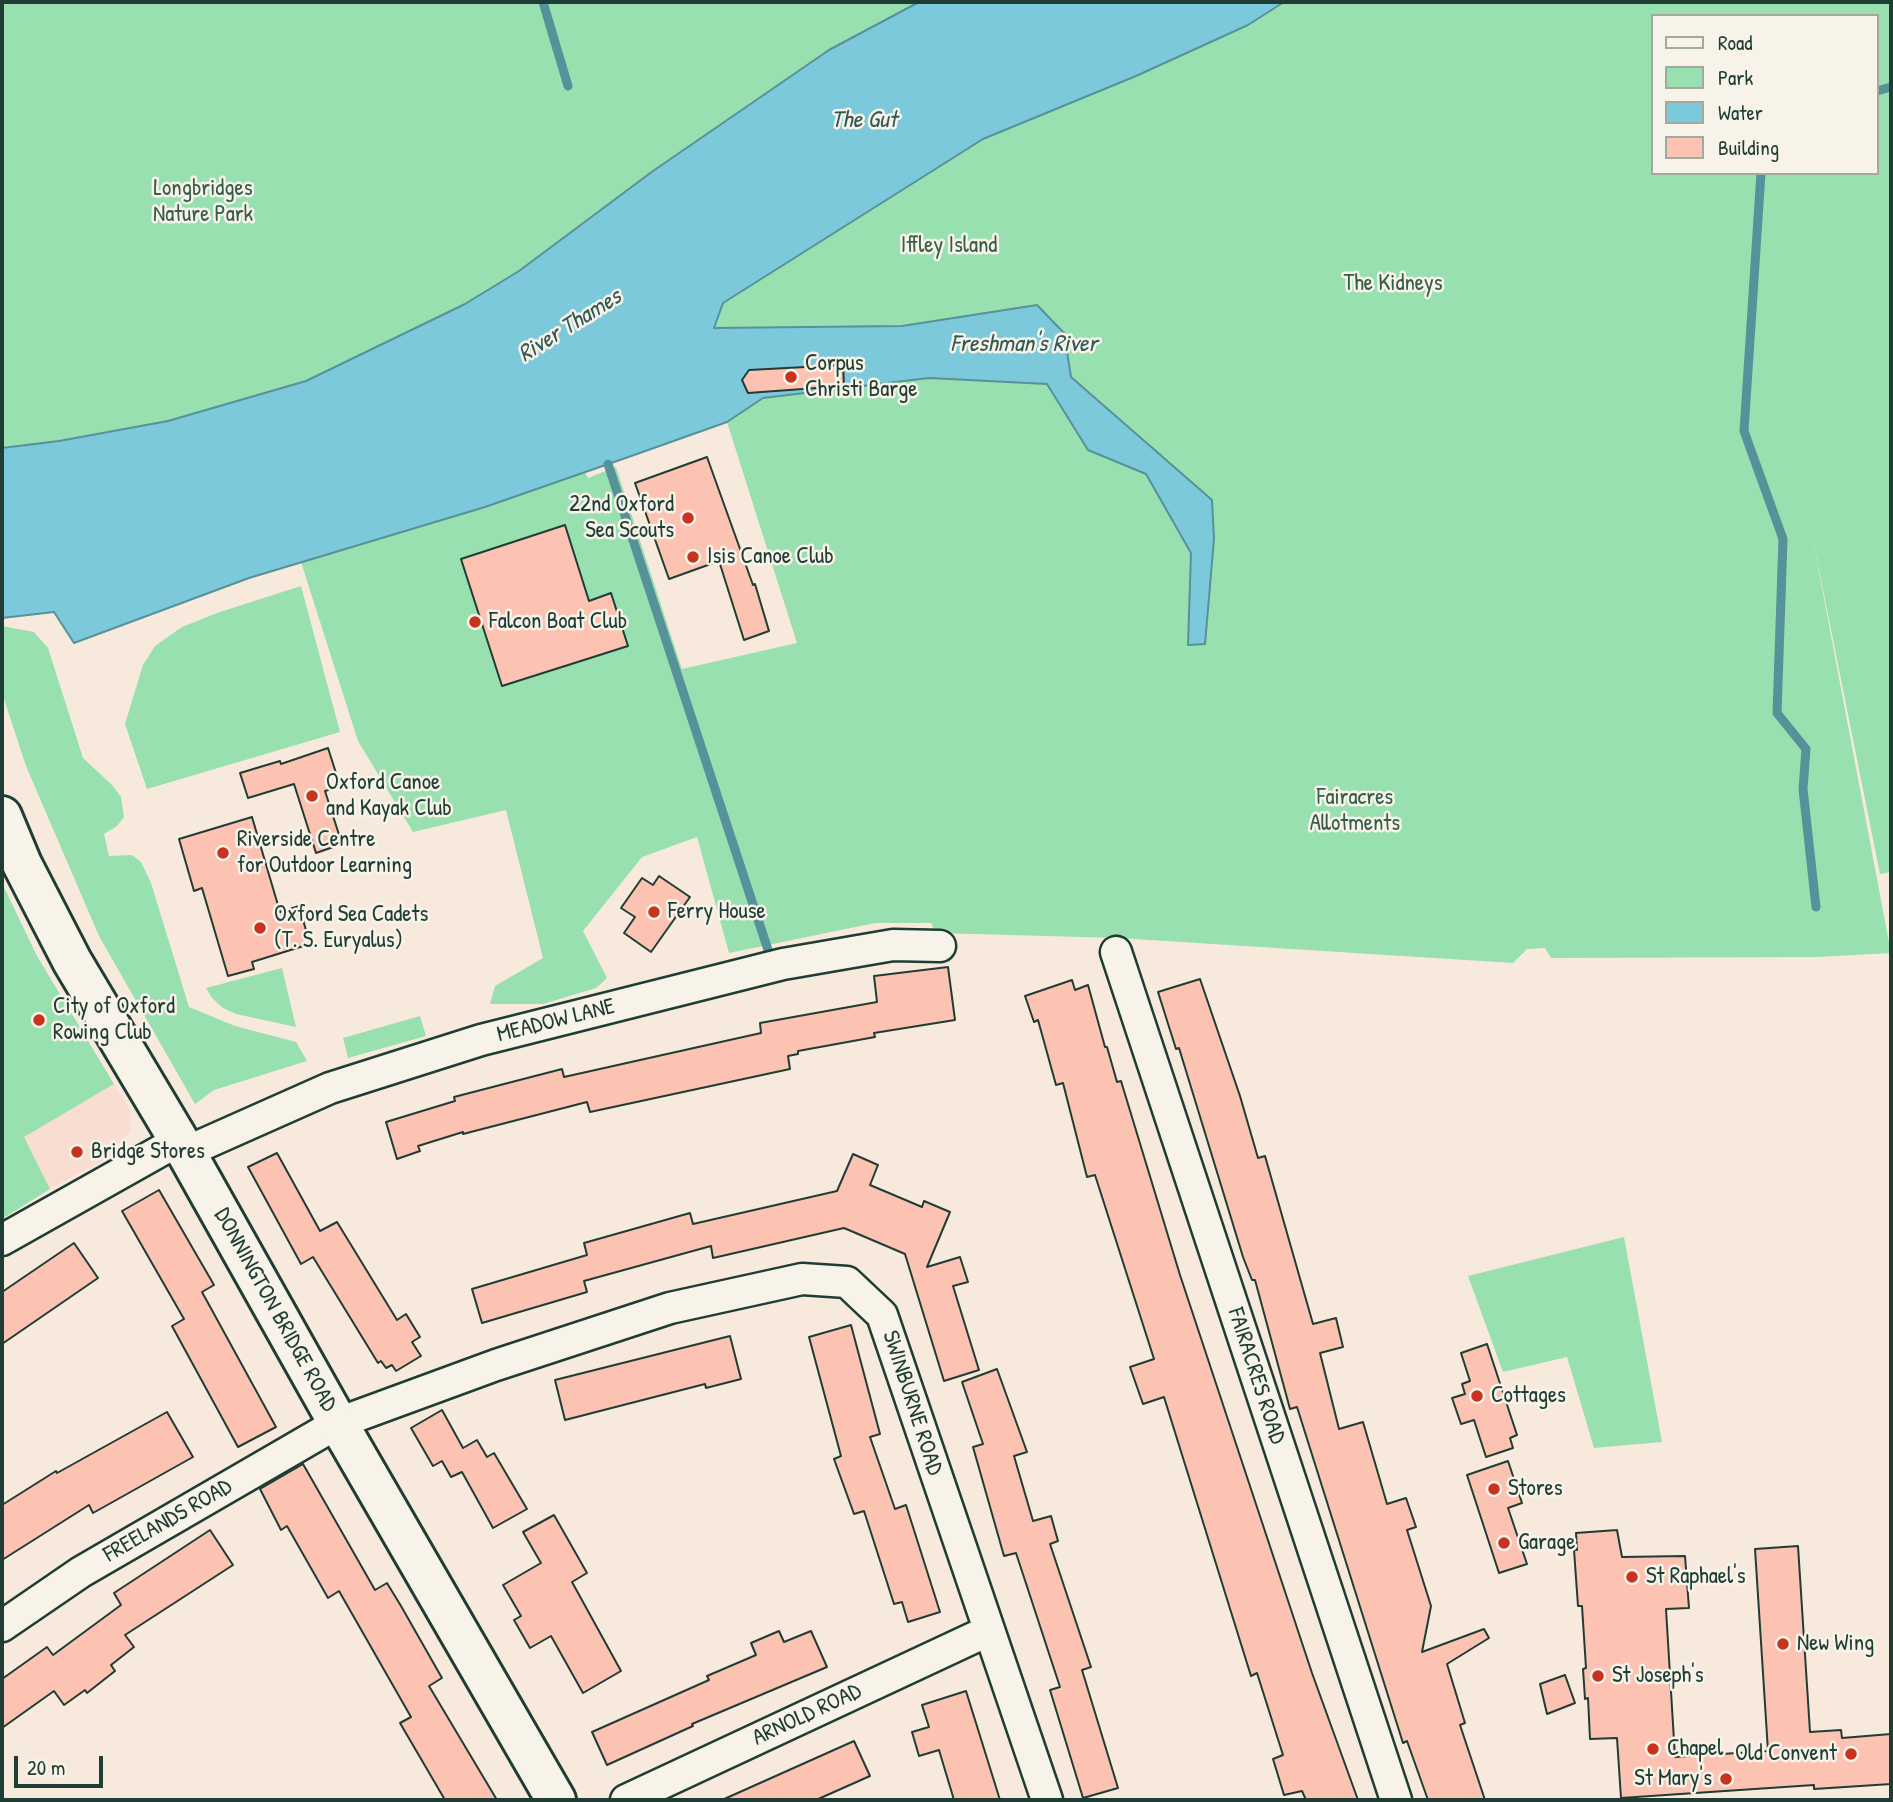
<!DOCTYPE html>
<html>
<head>
<meta charset="utf-8">
<style>
	body { margin:0 }
	#map { position:relative; width:1893px; height:1802px; overflow:hidden; background:#f8e9dd; font-family:"Patrick Hand",sans-serif }
	canvas { display:block }
	.frame { position:absolute; inset:0; border:4px solid #1f3d34; pointer-events:none }
	.legend { position:absolute; left:1651px; top:14px; width:228px; height:161px; box-sizing:border-box; background:#f7f3e8; border:2px solid #a1aaa0; margin:0; padding:9px 12px; list-style:none; font-size:21px; color:#1f3d34 }
	.legend li { display:flex; align-items:center; gap:14px; height:35px }
	.legend b { width:35px; border:2px solid #a1aaa0 }
	.scale { position:absolute; left:14px; top:1756px; width:89px; height:32px; box-sizing:border-box; border:4px solid #1f3d34; border-top:0; padding-left:9px; font-size:21px; line-height:24px; white-space:nowrap; color:#1f3d34; -webkit-text-stroke:5px #f7f3e8; paint-order:stroke }
</style>
</head>
<body>
<div id="map">
<canvas width="1893" height="1802"></canvas>
<div class="frame"></div>
<ul class="legend">
<li><b style="height:9px;background:#f7f3e8"></b>Road</li>
<li><b style="height:19px;background:#98e0af"></b>Park</li>
<li><b style="height:19px;background:#7dc9dc"></b>Water</li>
<li><b style="height:19px;background:#fcc2b2"></b>Building</li>
</ul>
<div class="scale">20 m</div>
</div>
<script>
const context = document.querySelector('canvas').getContext('2d');
context.lineJoin = 'round';
function fillPath(path, color) { context.fillStyle = color; context.fill(path, 'evenodd'); }
const toPath = rows => new Path2D(rows.map(r => 'M' + r).join(''));
function strokePath(path, color, width, dash) { context.strokeStyle = color; context.lineWidth = width; context.lineCap = dash ? 'butt' : 'round'; context.setLineDash(dash || []); context.stroke(path); }
function write(font, color, halo, rows, align = 'center') {
  context.font = font + ' "Patrick Hand",sans-serif'; context.lineWidth = 5; context.setLineDash([]); context.textBaseline = 'middle'; context.strokeStyle = halo; context.fillStyle = color; for (const [text, x, y, turn = 0] of rows) {
    context.save(); context.translate(x, y); context.rotate((+turn || 0) * Math.PI / 180); context.textAlign = isNaN(turn) ? turn : align; if (halo) context.strokeText(text, 0, 0); context.fillText(text, 0, 0); context.restore();
  }
}
const built = toPath([
	[114,1084,131,1111,130,1132,106,1159,50,1189,24,1137]
]);
const green = toPath([
	[2,2,919,2,829,50,653,171,519,271,465,304,307,381,168,421,59,441,2,448],
	[1284,2,1891,2,1891,872,1880,874,1812,535,1891,953,1817,957,1551,958,1545,948,1527,949,1513,963,1118,938,936,933,931,923,875,923,729,953,697,837,642,857,583,931,607,978,596,988,543,1004,490,1004,495,986,543,958,506,810,413,832,358,741,301,562,485,507,585,472,588,478,616,467,682,669,797,643,727,422,763,398,929,378,1047,384,1088,450,1146,474,1191,553,1188,644,1205,644,1212,500,1071,376,1064,333,1037,306,902,326,714,328,723,303,983,139,1136,76,1248,25],
	[1653,16,1877,16,1877,173,1653,173],
	[301,586,340,732,147,789,125,724,143,665,155,646,182,627,217,613],
	[2,626,34,632,48,648,83,758,113,786,121,797,124,817,117,826,104,834,109,856,132,855,141,862,151,883,189,1007,235,1026,296,1042,307,1061,214,1090,195,1104,99,936,26,766,2,693],
	[2,883,37,956,114,1084,24,1137,50,1189,2,1219],
	[282,968,296,1027,236,1014,223,1008,212,998,206,988],
	[420,1016,426,1036,348,1058,343,1038],
	[1624,1237,1662,1442,1594,1448,1567,1357,1503,1372,1468,1276]
]);
const water = toPath([
	[919,2,1284,2,1248,25,1136,76,983,139,723,303,714,328,902,326,1037,305,1064,333,1071,377,1212,500,1214,539,1205,644,1188,645,1191,553,1146,474,1088,450,1047,384,929,378,763,398,727,422,637,454,485,507,249,578,74,643,54,612,2,618,2,448,59,441,168,421,306,381,465,304,519,271,653,171,829,50,919,2]
]);
const stream = toPath([
	[543,2,568,86],
	[1877,91,1891,87],
	[1761,173,1744,431,1783,539,1777,713,1806,749,1803,789,1816,907],
	[608,464,769,953]
]);
const building = toPath([
	[843,365,844,386,748,393,742,380,749,370,843,365],
	[707,457,753,585,755,584,769,631,744,640,719,561,669,579,635,483,707,457],
	[565,525,589,601,611,593,628,646,502,686,461,559,565,525],
	[328,748,336,773,327,776,332,789,325,791,342,844,316,853,294,784,248,798,240,773,280,761,281,764,328,748],
	[252,817,280,912,299,906,310,944,252,962,254,969,228,976,202,888,194,891,179,839,252,817],
	[659,876,690,897,651,952,624,933,635,917,621,908,642,878,653,885,659,876],
	[948,967,955,1020,874,1033,875,1037,798,1051,798,1054,788,1056,790,1069,590,1112,587,1102,463,1134,463,1132,418,1146,420,1151,397,1159,386,1122,455,1101,454,1097,562,1069,564,1077,761,1033,760,1023,877,1002,874,976,948,967],
	[1200,979,1240,1096,1258,1158,1265,1156,1313,1324,1336,1318,1343,1347,1320,1353,1339,1429,1363,1422,1387,1504,1406,1498,1416,1527,1407,1530,1431,1606,1422,1652,1484,1629,1489,1638,1447,1664,1465,1723,1460,1725,1485,1800,1428,1800,1407,1741,1403,1743,1297,1407,1290,1409,1255,1280,1252,1280,1243,1257,1179,1048,1176,1049,1158,992,1200,979],
	[1072,980,1075,990,1088,985,1105,1047,1107,1047,1117,1082,1121,1081,1180,1275,1312,1673,1358,1800,1306,1800,1302,1791,1284,1795,1273,1759,1283,1755,1257,1673,1251,1676,1164,1397,1143,1404,1130,1367,1154,1359,1095,1175,1087,1177,1063,1083,1056,1085,1038,1020,1034,1022,1025,996,1072,980],
	[277,1153,320,1231,337,1222,397,1320,406,1314,420,1337,412,1342,421,1356,396,1371,392,1365,386,1368,381,1361,378,1363,313,1257,301,1264,248,1167,277,1153],
	[853,1154,878,1165,870,1185,922,1207,924,1201,950,1212,927,1267,960,1257,968,1282,953,1286,979,1370,944,1381,905,1254,844,1228,713,1258,711,1246,584,1281,587,1292,482,1323,472,1289,587,1255,584,1243,690,1213,693,1224,837,1191,853,1154],
	[159,1190,214,1285,202,1292,276,1427,238,1447,172,1326,184,1319,122,1211,159,1190],
	[74,1243,98,1278,2,1344,2,1292,74,1243],
	[851,1325,880,1434,870,1437,895,1509,906,1505,940,1612,908,1622,902,1602,894,1604,864,1511,854,1514,834,1459,841,1456,809,1337,851,1325],
	[730,1336,741,1379,706,1388,705,1384,565,1420,555,1380,730,1336],
	[1487,1344,1517,1435,1510,1438,1513,1448,1486,1457,1474,1420,1461,1424,1452,1398,1465,1394,1462,1384,1470,1381,1461,1353,1487,1344],
	[997,1369,1027,1452,1014,1456,1033,1521,1051,1516,1058,1541,1050,1544,1091,1667,1082,1670,1118,1788,1083,1798,1050,1690,1060,1687,1016,1553,1004,1556,973,1447,983,1444,962,1382,997,1369],
	[442,1410,463,1448,477,1440,487,1457,494,1453,527,1509,493,1528,462,1472,451,1477,442,1461,433,1466,411,1428,442,1410],
	[167,1412,193,1457,93,1513,89,1505,2,1560,2,1505,56,1471,57,1473,167,1412],
	[1508,1461,1522,1503,1508,1508,1527,1564,1499,1573,1467,1475,1508,1461],
	[303,1464,375,1590,387,1583,401,1606,442,1678,429,1686,497,1800,445,1800,400,1723,411,1717,339,1591,328,1598,287,1526,281,1530,260,1489,303,1464],
	[554,1515,587,1573,572,1582,621,1671,583,1693,551,1636,530,1648,514,1620,521,1616,503,1585,541,1563,523,1532,554,1515],
	[210,1530,233,1565,125,1635,134,1647,111,1665,115,1671,87,1693,85,1690,64,1705,54,1691,2,1728,2,1679,47,1647,53,1655,121,1605,114,1593,210,1530],
	[1617,1530,1622,1557,1685,1556,1689,1608,1666,1609,1675,1757,1768,1751,1755,1549,1798,1546,1810,1732,1841,1730,1842,1738,1891,1734,1891,1784,1814,1789,1814,1785,1621,1798,1617,1738,1590,1739,1588,1698,1585,1699,1583,1669,1586,1668,1582,1606,1578,1606,1574,1550,1577,1550,1576,1533,1617,1530],
	[779,1631,784,1642,811,1631,827,1667,692,1724,693,1726,607,1765,592,1732,709,1680,707,1676,756,1655,751,1643,779,1631],
	[1565,1675,1575,1703,1547,1714,1540,1684,1565,1675],
	[966,1691,1000,1800,954,1800,939,1750,919,1756,912,1732,929,1727,922,1705,966,1691],
	[854,1741,870,1776,816,1800,722,1800,854,1741]
]);
const street = toPath([
	[1116,952,1396,1800],
	[187,1154,204,1144,330,1088,481,1040,783,964,893,945,940,946],
	[2,1240,178,1141],
	[2,1626,81,1572,338,1423,496,1365,670,1308,802,1279,847,1282,882,1315,1047,1800],
	[626,1800,988,1631]
]);
const secondary = toPath([
	[2,816,22,864,72,961,187,1154,338,1423,556,1800]
]);
const markers = [
	[791,377,7,"#c8321e"],
	[688,518,7,"#c8321e"],
	[693,557,7,"#c8321e"],
	[475,622,7,"#c8321e"],
	[312,796,7,"#c8321e"],
	[223,853,7,"#c8321e"],
	[654,912,7,"#c8321e"],
	[260,928,7,"#c8321e"],
	[39,1020,7,"#c8321e"],
	[77,1152,7,"#c8321e"],
	[1477,1396,7,"#c8321e"],
	[1494,1489,7,"#c8321e"],
	[1504,1543,7,"#c8321e"],
	[1632,1577,7,"#c8321e"],
	[1783,1644,7,"#c8321e"],
	[1598,1676,7,"#c8321e"],
	[1653,1749,7,"#c8321e"],
	[1851,1754,7,"#c8321e"],
	[1726,1779,7,"#c8321e"]
];
const parkNames = [
	["Longbridges",203,189],
	["Nature Park",203,215],
	["Iffley Island",949,246],
	["The Kidneys",1393,284],
	["Fairacres",1355,798],
	["Allotments",1355,824]
];
const poiNames = [
	["Corpus",805,364],
	["Christi Barge",805,390],
	["22nd Oxford",674,505,"right"],
	["Sea Scouts",674,531,"right"],
	["Isis Canoe Club",707,557],
	["Falcon Boat Club",489,622],
	["Oxford Canoe",326,783],
	["and Kayak Club",326,809],
	["Riverside Centre",237,840],
	["for Outdoor Learning",237,866],
	["Ferry House",668,912],
	["Oxford Sea Cadets",274,915],
	["(T. S. Euryalus)",274,941],
	["City of Oxford",53,1007],
	["Rowing Club",53,1033],
	["Bridge Stores",91,1152],
	["Cottages",1491,1396],
	["Stores",1508,1489],
	["Garage",1518,1543],
	["St Raphael's",1646,1577],
	["New Wing",1797,1644],
	["St Joseph's",1612,1676],
	["Chapel",1667,1749],
	["Old Convent",1837,1754,"right"],
	["St Mary's",1712,1779,"right"]
];
const streetNames = [
	["MEADOW LANE",556,1021,-14],
	["DONNINGTON BRIDGE ROAD",275,1310,61],
	["FAIRACRES ROAD",1256,1376,72],
	["SWINBURNE ROAD",912,1403,72],
	["FREELANDS ROAD",168,1521,-30],
	["ARNOLD ROAD",807,1715,-25]
];
const waterNames = [
	["The Gut",864,121],
	["River Thames",570,326,-32],
	["Freshman's River",1024,345]
];
fillPath(built, '#f9ddd0');
fillPath(green, '#98e0af');
fillPath(water, '#7dc9dc');
strokePath(water, '#579199', 2);
strokePath(stream, '#579199', 9);
fillPath(building, '#fcc2b2');
strokePath(building, '#1f3d34', 2);
strokePath(street, '#1f3d34', 35);
strokePath(secondary, '#1f3d34', 44);
strokePath(street, '#f7f3e8', 30);
strokePath(secondary, '#f7f3e8', 38);
for (const [x, y, r, color] of markers) { const dot = new Path2D(); dot.arc(x, y, r, 0, 2 * Math.PI); context.fillStyle = color; context.fill(dot); strokePath(dot, '#f7f3e8', 2.5); }
write('23px', '#375e4d', '#f7f3e8', parkNames);
write('23px', '#1f3d34', '#f7f3e8', poiNames, 'left');
write('23px', '#1f3d34', '#f7f3e8', streetNames);
write('italic 24px', '#325956', '#f7f3e8', waterNames);
</script>
</body>
</html>
